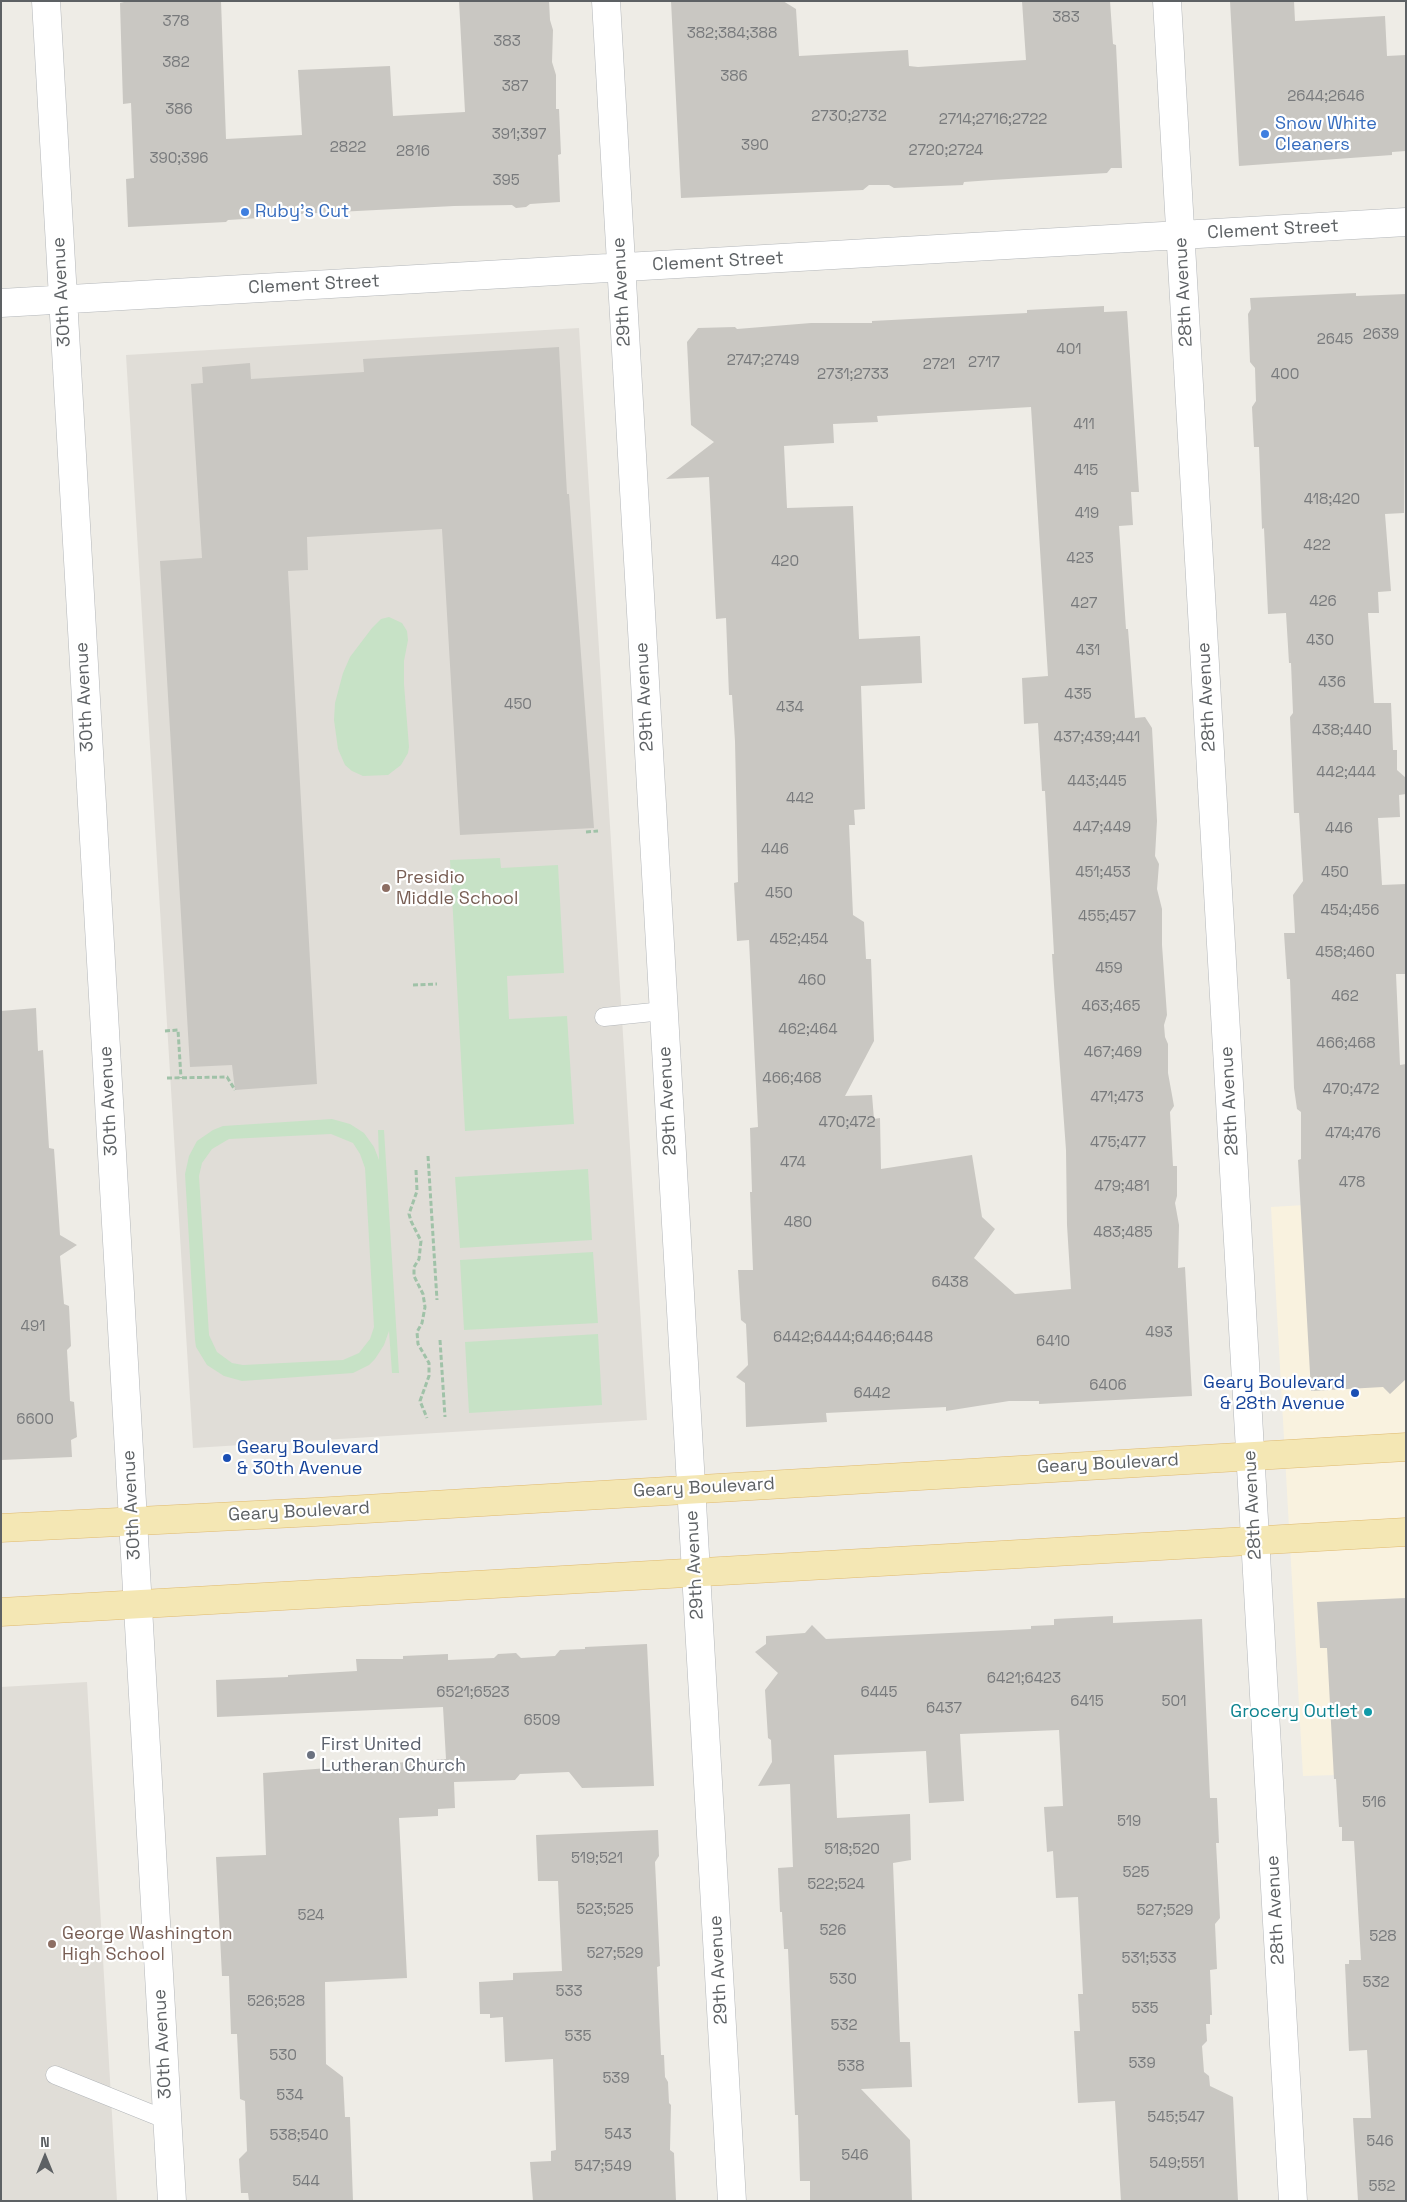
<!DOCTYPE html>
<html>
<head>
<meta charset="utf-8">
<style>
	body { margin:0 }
	#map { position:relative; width:1407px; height:2202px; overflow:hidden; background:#eeece6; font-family:"Space Grotesk",sans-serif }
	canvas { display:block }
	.frame { position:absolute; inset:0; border:2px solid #5d6164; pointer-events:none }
	.north { position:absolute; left:20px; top:2132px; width:50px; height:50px; -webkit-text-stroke:4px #fff; paint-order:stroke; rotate:0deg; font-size:14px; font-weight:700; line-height:20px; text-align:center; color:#5d6164 }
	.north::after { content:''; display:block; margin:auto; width:18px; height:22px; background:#5d6164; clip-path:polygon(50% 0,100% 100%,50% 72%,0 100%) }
</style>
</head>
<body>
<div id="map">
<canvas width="1407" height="2202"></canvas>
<div class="frame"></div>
<div class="north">N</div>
</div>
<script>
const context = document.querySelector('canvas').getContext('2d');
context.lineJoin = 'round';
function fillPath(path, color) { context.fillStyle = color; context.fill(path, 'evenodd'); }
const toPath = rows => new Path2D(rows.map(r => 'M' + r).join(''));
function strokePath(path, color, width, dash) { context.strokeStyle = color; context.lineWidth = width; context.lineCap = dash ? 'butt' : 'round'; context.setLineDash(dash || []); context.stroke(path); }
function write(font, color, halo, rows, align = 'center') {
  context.font = font + ' "Space Grotesk",sans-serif'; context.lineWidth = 4.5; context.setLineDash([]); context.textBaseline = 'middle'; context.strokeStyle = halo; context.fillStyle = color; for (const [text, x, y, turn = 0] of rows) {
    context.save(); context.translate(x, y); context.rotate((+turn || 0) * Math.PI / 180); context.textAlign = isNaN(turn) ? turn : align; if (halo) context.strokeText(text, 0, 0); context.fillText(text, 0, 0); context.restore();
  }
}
const commercial = toPath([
	[1406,1199,1406,1773,1303,1776,1271,1207]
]);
const education = toPath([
	[579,328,647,1420,193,1448,126,355],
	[87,1682,117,2201,1,2201,1,1687]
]);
const green = toPath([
	[389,617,402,623,407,631,408,640,404,661,404,684,409,747,408,753,401,765,388,775,363,776,352,771,345,765,338,749,334,720,335,703,343,673,350,657,372,628,381,619],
	[500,858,501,868,558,865,564,973,507,976,509,1019,567,1016,574,1124,465,1131,450,860],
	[332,1119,350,1124,364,1133,374,1147,379,1160,378,1130,384,1130,399,1373,392,1373,389,1331,384,1345,375,1359,369,1365,353,1373,242,1381,224,1376,207,1365,196,1347,195,1340,185,1174,189,1156,197,1141,213,1130,223,1126],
	[331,1134,353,1143,360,1154,365,1168,374,1327,370,1339,359,1353,343,1360,243,1365,232,1363,217,1352,209,1335,199,1176,202,1163,212,1149,229,1139],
	[588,1169,592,1240,460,1248,455,1177],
	[593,1252,598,1323,464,1330,460,1260],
	[598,1334,602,1405,469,1413,465,1342]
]);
const building = toPath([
	[128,1,221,1,226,139,302,135,298,70,390,66,393,116,465,112,459,1,549,1,550,20,553,30,552,62,556,75,556,109,559,109,561,154,558,155,560,202,530,204,526,207,516,208,512,205,454,206,260,216,260,218,228,220,226,222,128,227,126,179,134,178,131,103,123,104,120,3],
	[671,1,783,1,796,9,799,56,908,50,909,66,918,67,1026,60,1022,1,1110,1,1113,44,1116,45,1122,168,1111,168,1107,173,992,180,964,182,963,185,894,188,889,185,869,185,863,190,681,198],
	[1230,1,1294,1,1295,21,1385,16,1387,56,1406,55,1406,151,1392,152,1392,155,1239,166],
	[1356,293,1356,296,1406,294,1404,513,1385,514,1391,591,1378,592,1379,613,1368,613,1374,703,1391,703,1393,750,1397,750,1397,770,1406,778,1406,794,1399,795,1400,817,1378,818,1382,885,1406,884,1406,974,1396,974,1400,1065,1406,1064,1406,1379,1390,1394,1383,1387,1311,1391,1298,1160,1301,1159,1301,1112,1297,1109,1294,1088,1290,979,1287,979,1284,933,1295,933,1293,895,1303,881,1299,813,1294,813,1290,717,1293,713,1291,663,1289,663,1286,613,1268,614,1264,528,1262,529,1259,447,1254,447,1252,407,1256,401,1255,368,1250,362,1248,314,1251,309,1250,298],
	[1104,306,1104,312,1127,311,1139,492,1131,492,1133,525,1119,526,1126,629,1128,629,1135,718,1145,717,1152,728,1157,821,1155,856,1159,864,1157,889,1162,909,1162,945,1167,1015,1164,1025,1165,1037,1168,1044,1168,1073,1174,1106,1170,1112,1173,1166,1177,1166,1177,1196,1175,1203,1179,1225,1178,1268,1185,1267,1192,1396,1039,1404,1039,1401,1009,1401,946,1411,946,1407,826,1413,827,1422,746,1427,745,1383,736,1377,748,1365,746,1324,741,1320,738,1270,753,1270,750,1192,752,1192,750,1128,758,1127,749,940,737,941,734,883,738,882,735,741,732,695,729,695,726,618,716,619,709,477,666,479,714,442,691,425,687,342,698,328,735,327,737,329,811,323,872,323,872,321,1027,313,1027,310],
	[1031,407,1048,676,1022,678,1024,724,1038,723,1042,791,1045,791,1054,954,1052,954,1054,985,1066,1150,1067,1225,1071,1289,1015,1294,974,1258,995,1229,982,1217,972,1155,881,1169,880,1118,874,1119,872,1095,845,1096,874,1041,871,959,866,959,864,922,853,915,849,825,855,825,854,810,865,809,861,686,922,683,920,636,859,639,853,506,787,508,784,446,834,443,833,424,878,422,877,416],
	[559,347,567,494,569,494,594,828,460,835,442,529,307,537,308,570,288,571,317,1084,235,1090,232,1065,190,1067,160,561,202,558,191,384,203,383,202,367,250,363,251,379,364,372,363,359],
	[36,1008,38,1051,43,1050,49,1148,54,1149,60,1235,77,1245,60,1256,64,1304,69,1306,71,1346,67,1350,70,1401,74,1402,77,1437,71,1440,72,1457,1,1460,1,1011],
	[1406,1598,1406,2201,1358,2201,1353,2118,1371,2118,1367,2050,1349,2051,1345,1964,1349,1964,1349,1960,1361,1960,1354,1841,1342,1841,1342,1827,1339,1827,1336,1779,1334,1779,1327,1648,1320,1648,1317,1602],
	[1113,1616,1113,1623,1202,1619,1210,1798,1217,1798,1219,1843,1216,1843,1220,1918,1215,1924,1217,1969,1210,1970,1212,2015,1210,2015,1210,2024,1206,2024,1207,2041,1202,2046,1204,2072,1209,2076,1210,2086,1233,2097,1238,2201,1121,2201,1115,2101,1078,2103,1074,2031,1080,2031,1078,1994,1083,1994,1078,1897,1056,1898,1053,1851,1047,1852,1044,1807,1063,1806,1059,1730,960,1734,964,1801,929,1803,926,1751,834,1755,837,1818,910,1814,911,1860,893,1863,900,2042,910,2042,912,2087,861,2089,910,2140,912,2201,810,2201,810,2181,800,2181,798,2115,795,2115,788,1949,784,1949,782,1912,780,1912,778,1868,793,1867,790,1784,758,1786,772,1762,771,1740,768,1738,765,1690,778,1673,755,1652,766,1644,766,1636,805,1633,812,1625,826,1639,1031,1629,1031,1626,1054,1625,1054,1619],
	[647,1644,654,1786,582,1788,569,1772,520,1774,515,1780,454,1782,455,1808,438,1809,438,1816,399,1818,407,1978,325,1982,326,2064,343,2077,345,2117,350,2117,353,2201,249,2201,248,2193,241,2193,239,2159,247,2151,245,2101,240,2099,237,2034,231,2034,229,1976,222,1976,216,1857,266,1855,263,1773,446,1759,443,1707,217,1717,216,1680,288,1677,288,1675,357,1671,356,1659,403,1659,403,1656,448,1654,448,1660,494,1658,498,1654,516,1653,521,1658,555,1656,560,1650,585,1649,585,1647],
	[658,1830,659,1856,655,1862,660,1966,657,1967,661,2055,664,2055,665,2077,668,2082,669,2103,671,2105,670,2150,674,2153,676,2201,533,2201,530,2162,551,2161,551,2151,556,2150,553,2059,505,2062,503,2017,490,2018,490,2014,480,2014,479,1982,513,1980,513,1973,562,1971,558,1881,538,1881,536,1835]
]);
const path = toPath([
	[586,832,598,831],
	[413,985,437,984],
	[165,1031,178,1030,181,1078],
	[167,1078,227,1077,235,1090],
	[428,1156,437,1300],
	[416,1170,417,1191,409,1214,411,1221,421,1241,419,1259,414,1267,414,1276,423,1294,425,1307,422,1323,417,1332,418,1344,429,1363,429,1376,420,1401,427,1418],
	[440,1340,445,1417]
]);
const lane = toPath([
	[604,1017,663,1011],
	[55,2075,167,2120]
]);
const street = toPath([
	[46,1,172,2201],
	[606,1,732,2201],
	[1167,1,1293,2201],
	[1,303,1406,222]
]);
const primary = toPath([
	[1,1528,315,1512,1406,1447],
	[1,1612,1406,1532]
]);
const markers = [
	[1265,134,5,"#3f7fe0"],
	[245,212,5,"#3f7fe0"],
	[386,888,5,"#8d6e63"],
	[1355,1393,5,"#1a4fb4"],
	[227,1458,5,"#1a4fb4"],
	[1368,1712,5,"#0f9aa8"],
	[311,1755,5,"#6b7280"],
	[52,1944,5,"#8d6e63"]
];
const numberNames = [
	["383",1066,18],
	["378",176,22],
	["382;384;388",732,34],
	["383",507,42],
	["382",176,63],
	["386",734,77],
	["387",515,87],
	["2644;2646",1326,97],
	["386",179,110],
	["2730;2732",849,117],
	["2714;2716;2722",993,120],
	["391;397",519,135],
	["390",755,146],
	["2822",348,148],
	["2720;2724",946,151],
	["2816",413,152],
	["390;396",179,159],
	["395",506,181],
	["2639",1381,335],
	["2645",1335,340],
	["401",1069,350],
	["2747;2749",763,361],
	["2717",984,363],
	["2721",939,365],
	["2731;2733",853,375],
	["400",1285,375],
	["411",1084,425],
	["415",1086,471],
	["418;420",1332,500],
	["419",1087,514],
	["422",1317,546],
	["423",1080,559],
	["420",785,562],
	["426",1323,602],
	["427",1084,604],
	["430",1320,641],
	["431",1088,651],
	["436",1332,683],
	["435",1078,695],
	["450",518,705],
	["434",790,708],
	["438;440",1342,731],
	["437;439;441",1097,738],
	["442;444",1346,773],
	["443;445",1097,782],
	["442",800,799],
	["447;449",1102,828],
	["446",1339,829],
	["446",775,850],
	["451;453",1103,873],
	["450",1335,873],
	["450",779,894],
	["454;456",1350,911],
	["455;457",1107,917],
	["452;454",799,940],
	["458;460",1345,953],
	["459",1109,969],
	["460",812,981],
	["462",1345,997],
	["463;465",1111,1007],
	["462;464",808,1030],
	["466;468",1346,1044],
	["467;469",1113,1053],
	["466;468",792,1079],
	["470;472",1351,1090],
	["471;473",1117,1098],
	["470;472",847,1123],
	["474;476",1353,1134],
	["475;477",1118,1143],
	["474",793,1163],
	["478",1352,1183],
	["479;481",1122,1187],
	["480",798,1223],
	["483;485",1123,1233],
	["6438",950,1283],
	["491",33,1327],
	["493",1159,1333],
	["6442;6444;6446;6448",853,1338],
	["6410",1053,1342],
	["6406",1108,1386],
	["6442",872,1394],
	["6600",35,1420],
	["6421;6423",1024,1679],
	["6521;6523",473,1693],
	["6445",879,1693],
	["6415",1087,1702],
	["501",1174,1702],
	["6437",944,1709],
	["6509",542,1721],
	["516",1374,1803],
	["519",1129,1822],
	["518;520",852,1850],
	["519;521",597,1859],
	["525",1136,1873],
	["522;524",836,1885],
	["523;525",605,1910],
	["527;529",1165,1911],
	["524",311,1916],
	["526",833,1931],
	["528",1383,1937],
	["527;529",615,1954],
	["531;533",1149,1959],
	["530",843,1980],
	["532",1376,1983],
	["533",569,1992],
	["526;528",276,2002],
	["535",1145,2009],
	["532",844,2026],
	["535",578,2037],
	["530",283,2056],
	["539",1142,2064],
	["538",851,2067],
	["539",616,2079],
	["534",290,2096],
	["545;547",1176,2118],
	["543",618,2135],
	["538;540",299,2136],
	["546",1380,2142],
	["546",855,2156],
	["549;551",1177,2164],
	["547;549",603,2167],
	["544",306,2182],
	["552",1382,2187]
];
const shopNames = [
	["Snow White",1275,124],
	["Cleaners",1275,145],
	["Ruby's Cut",255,212]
];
const streetNames = [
	["Clement Street",1273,230,-3],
	["Clement Street",718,262,-3],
	["Clement Street",314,285,-3],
	["30th Avenue",62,292,-93],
	["29th Avenue",622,292,-93],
	["28th Avenue",1184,292,-93],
	["30th Avenue",85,697,-93],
	["29th Avenue",645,697,-93],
	["28th Avenue",1207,697,-93],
	["30th Avenue",109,1101,-93],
	["29th Avenue",668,1101,-93],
	["28th Avenue",1230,1101,-93],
	["Geary Boulevard",1108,1464,-3],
	["Geary Boulevard",704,1488,-3],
	["30th Avenue",132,1505,-93],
	["28th Avenue",1253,1505,-93],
	["Geary Boulevard",299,1512,-3],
	["29th Avenue",695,1565,-93],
	["28th Avenue",1276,1910,-93],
	["29th Avenue",719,1970,-93],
	["30th Avenue",163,2044,-93]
];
const educationNames = [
	["Presidio",396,878],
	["Middle School",396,899],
	["George Washington",62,1934],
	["High School",62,1955]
];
const transitNames = [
	["Geary Boulevard",1345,1383],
	["& 28th Avenue",1345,1404],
	["Geary Boulevard",237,1448,"left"],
	["& 30th Avenue",237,1469,"left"]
];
const cultureNames = [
	["Grocery Outlet",1358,1712]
];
const worshipNames = [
	["First United",321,1745],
	["Lutheran Church",321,1766]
];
fillPath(commercial, '#f9f2df');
fillPath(education, '#e0ddd7');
fillPath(green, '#c7e2c6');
fillPath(building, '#c9c7c2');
strokePath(lane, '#b3b6b9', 19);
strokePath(street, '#b3b6b9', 29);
strokePath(primary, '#dfb96e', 29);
strokePath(path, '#a0c2a8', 3, [5, 2.5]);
strokePath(lane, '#fff', 18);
strokePath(street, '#fff', 28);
strokePath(primary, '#f4e7b4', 28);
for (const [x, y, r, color] of markers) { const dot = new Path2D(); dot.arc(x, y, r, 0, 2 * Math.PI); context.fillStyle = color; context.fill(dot); strokePath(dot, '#fff', 2); }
write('15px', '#787a7c', null, numberNames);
write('18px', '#366cbe', '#fff', shopNames, 'left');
write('18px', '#5d6164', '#fff', streetNames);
write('18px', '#785e54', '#fff', educationNames, 'left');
write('18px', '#164399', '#fff', transitNames, 'right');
write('18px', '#0d838f', '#fff', cultureNames, 'right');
write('18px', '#5b616d', '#fff', worshipNames, 'left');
</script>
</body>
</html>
